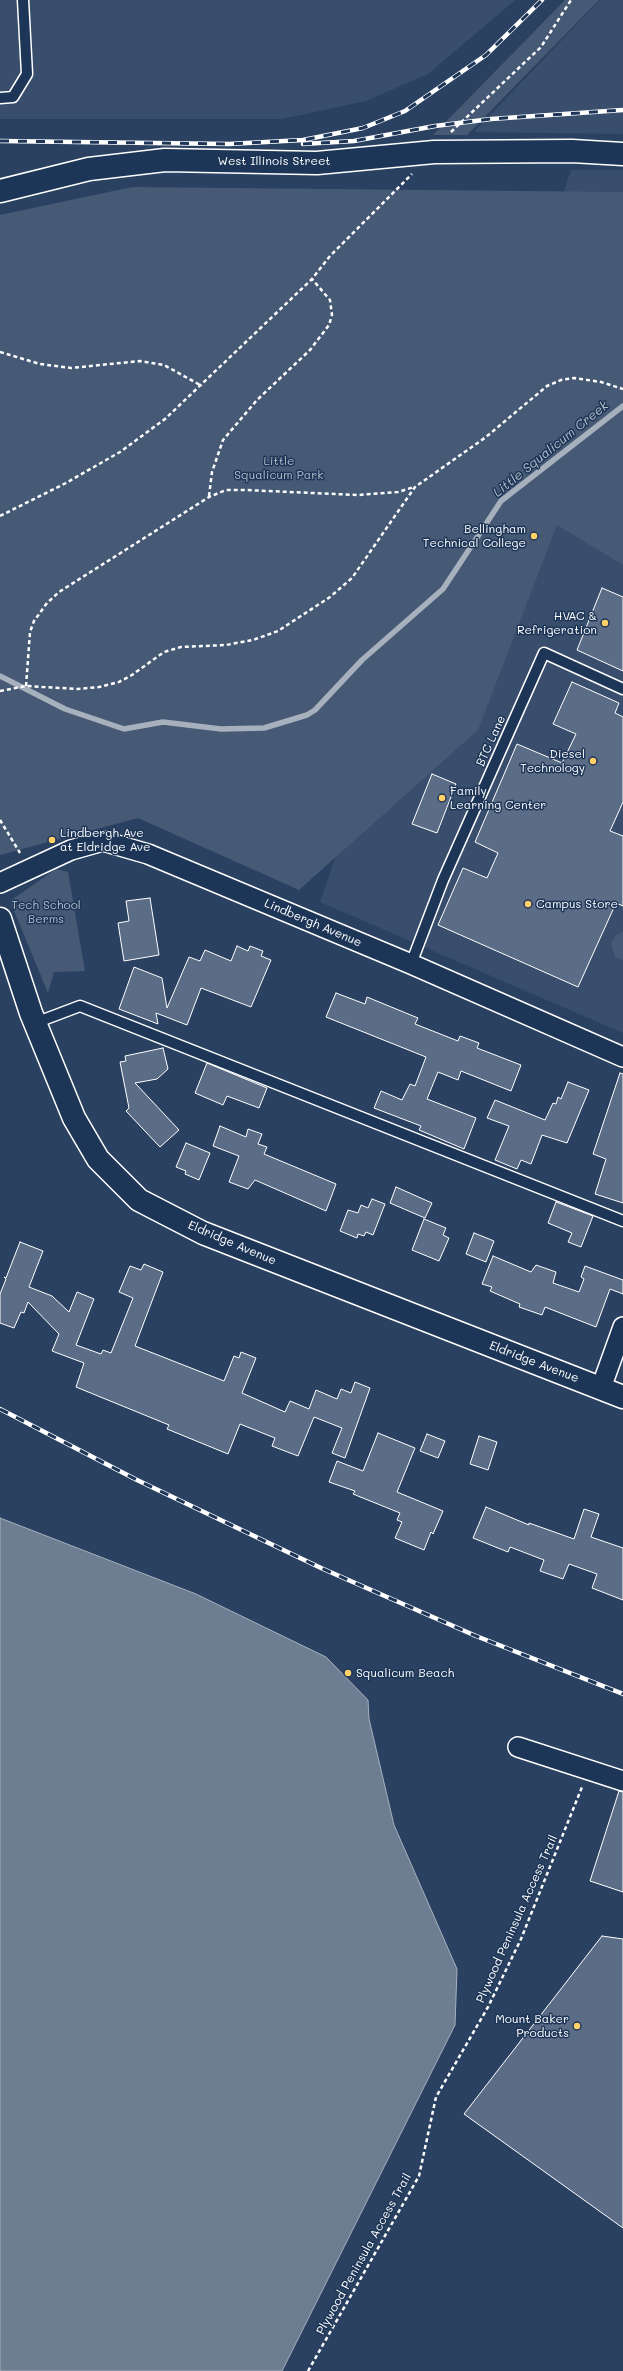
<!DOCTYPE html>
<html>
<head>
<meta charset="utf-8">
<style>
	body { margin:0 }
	canvas { display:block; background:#2a4161 }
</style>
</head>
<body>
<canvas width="623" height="2371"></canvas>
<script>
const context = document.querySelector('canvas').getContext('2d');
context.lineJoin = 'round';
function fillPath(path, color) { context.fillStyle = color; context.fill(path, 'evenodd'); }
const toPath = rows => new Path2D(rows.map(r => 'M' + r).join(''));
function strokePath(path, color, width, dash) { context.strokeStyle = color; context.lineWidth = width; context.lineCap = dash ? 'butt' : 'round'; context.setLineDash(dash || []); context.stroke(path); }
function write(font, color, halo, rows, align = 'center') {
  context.font = font + ' Mali,sans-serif'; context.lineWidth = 3; context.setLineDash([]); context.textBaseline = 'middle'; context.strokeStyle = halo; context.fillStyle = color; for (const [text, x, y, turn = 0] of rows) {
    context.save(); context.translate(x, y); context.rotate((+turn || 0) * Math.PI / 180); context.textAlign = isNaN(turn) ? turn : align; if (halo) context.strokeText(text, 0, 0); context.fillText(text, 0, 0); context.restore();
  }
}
const built = toPath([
	[0,0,515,0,428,74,366,101,282,119,0,119],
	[600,0,623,0,623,134,474,132],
	[571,170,623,170,623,1033,320,902]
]);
const green = toPath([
	[565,0,599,0,467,135,433,135],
	[132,187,623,192,623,565,557,525,478,730,299,890,138,818,0,855,0,215],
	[56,869,68,872,85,971,54,972,48,993,10,901],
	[623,932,623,960,615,957,611,944,616,935]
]);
const water = toPath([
	[0,1518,196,1594,326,1657,368,1700,369,1719,394,1825,457,1969,455,2025,282,2371,0,2371,0,1518]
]);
const stream = toPath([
	[0,676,65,709,124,729,163,722,221,729,264,728,307,715,315,710,362,660,443,589,501,501,623,406]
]);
const building = toPath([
	[602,588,623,597,623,671,577,650,602,588],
	[572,682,619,703,615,713,623,717,623,802,610,831,623,836,623,906,616,903,578,987,438,925,463,868,487,878,498,853,475,842,517,744,562,763,576,734,553,724,572,682],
	[432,774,456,784,437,833,412,824,432,774],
	[150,898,159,955,124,961,118,923,129,921,126,901,150,898],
	[237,946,248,951,250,946,263,951,261,956,271,960,251,1007,201,988,187,1025,156,1013,158,1024,119,1009,134,967,162,978,167,1008,189,957,200,961,205,950,231,961,237,946],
	[336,993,365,1004,367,997,418,1018,415,1024,458,1041,460,1036,479,1043,477,1048,521,1065,511,1091,461,1071,458,1080,438,1072,427,1099,476,1118,464,1149,419,1130,421,1126,374,1108,381,1091,402,1100,410,1084,415,1086,426,1057,326,1017,336,993],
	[163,1048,168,1069,157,1079,135,1083,179,1130,160,1147,126,1111,129,1108,120,1062,126,1061,125,1056,163,1048],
	[207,1063,267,1088,259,1108,227,1096,223,1105,195,1093,207,1063],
	[620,1073,623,1074,623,1203,595,1194,606,1159,593,1154,620,1073],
	[568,1082,589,1090,567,1143,542,1135,531,1164,521,1160,517,1169,495,1160,509,1126,487,1118,495,1100,545,1120,553,1103,556,1104,558,1097,561,1099,568,1082],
	[220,1126,246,1137,248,1129,262,1134,258,1144,267,1147,264,1154,336,1184,326,1211,255,1180,248,1189,229,1182,239,1156,213,1146,220,1126],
	[186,1143,210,1153,199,1180,185,1174,186,1171,176,1167,186,1143],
	[396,1187,432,1203,425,1218,390,1203,396,1187],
	[372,1199,385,1204,373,1235,366,1232,364,1236,358,1234,357,1238,340,1231,348,1210,358,1213,361,1205,368,1208,372,1199],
	[556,1202,593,1216,581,1247,568,1242,572,1233,548,1223,556,1202],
	[424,1219,446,1228,443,1235,449,1238,439,1261,412,1250,424,1219],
	[474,1233,494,1241,486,1262,466,1254,474,1233],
	[20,1242,43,1251,29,1287,52,1296,69,1312,77,1292,94,1299,76,1345,101,1354,103,1350,111,1353,133,1298,119,1292,130,1266,141,1270,144,1264,163,1272,135,1346,224,1381,234,1356,239,1358,241,1352,256,1358,242,1393,285,1412,290,1401,309,1409,316,1390,337,1399,341,1389,351,1393,355,1382,370,1388,345,1458,332,1453,342,1428,314,1417,298,1456,272,1446,275,1438,240,1424,228,1454,167,1429,169,1425,76,1387,84,1363,52,1351,59,1334,28,1302,24,1313,21,1312,14,1328,0,1323,0,1294,6,1279,4,1277,6,1278,20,1242],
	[493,1256,531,1272,536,1265,556,1272,553,1283,579,1292,584,1279,581,1277,585,1266,623,1280,623,1294,610,1289,596,1327,545,1307,542,1315,519,1307,520,1304,490,1291,492,1287,482,1284,493,1256],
	[378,1433,415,1448,397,1492,443,1511,433,1534,431,1532,424,1550,395,1538,402,1522,397,1520,400,1513,353,1494,355,1491,329,1482,337,1461,363,1471,378,1433],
	[427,1434,445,1441,438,1458,420,1451,427,1434],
	[479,1436,497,1442,488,1470,470,1464,479,1436],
	[486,1507,529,1525,529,1523,574,1539,584,1509,599,1514,591,1537,623,1548,623,1600,592,1588,597,1574,569,1564,563,1579,540,1571,544,1560,510,1547,508,1552,473,1538,486,1507],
	[619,1791,623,1792,623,1892,590,1881,619,1791],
	[602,1936,623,1939,623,2228,464,2114,602,1936]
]);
const path = toPath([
	[451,132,541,47,571,0],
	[0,352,40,364,71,368,140,361,164,365,202,386],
	[209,496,212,472,223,440,257,400,310,350,329,325,332,315,330,300,312,279],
	[0,516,66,483,120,452,165,419,312,279,330,256,412,174],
	[26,686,30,632,34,621,47,603,59,592,209,497,226,490,245,490,358,495,398,492,414,487],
	[0,691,26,686,78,689,99,687,119,682,132,675,164,652,181,647,226,645,253,640,278,631,330,597,352,578,415,487,486,437,547,386,561,380,574,378,601,382,623,389],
	[0,820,20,853],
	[308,2371,419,2176,436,2097,488,2007,521,1939,582,1787]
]);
const service = toPath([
	[0,98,13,97,27,74,23,0],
	[411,964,443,880,544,653,623,689],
	[35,1023,80,1006,623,1221]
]);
const minor = toPath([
	[0,883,71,850,103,841,148,854,411,964,623,1057],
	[601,1388,623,1327],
	[518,1747,623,1781]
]);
const tertiary = toPath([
	[0,191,89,169,165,160,317,163,434,152,572,151,623,154]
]);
const secondary = toPath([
	[0,919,31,1013,74,1118,98,1159,139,1200,203,1233,623,1397]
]);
const rail = toPath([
	[0,141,229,144,303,140,363,128,405,111,486,55,542,0],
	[303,144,354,141,435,126,491,119,623,110],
	[0,1409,137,1480,321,1568,476,1636,623,1694]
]);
const markers = [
	[534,536,4,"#ffd166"],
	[605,623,4,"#ffd166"],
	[593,761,4,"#ffd166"],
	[442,798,4,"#ffd166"],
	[52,840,4,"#ffd166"],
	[528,904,4,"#ffd166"],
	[348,1673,4,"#ffd166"],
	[577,2026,4,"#ffd166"]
];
const streetNames = [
	["West Illinois Street",274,161],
	["BTC Lane",491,741,-66],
	["Lindbergh Avenue",313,923,23],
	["Eldridge Avenue",232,1243,23],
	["Eldridge Avenue",534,1362,21],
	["Plywood Peninsula Access Trail",517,1919,-66],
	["Plywood Peninsula Access Trail",364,2254,-61]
];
const parkNames = [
	["Little",279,461],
	["Squalicum Park",279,475],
	["Tech School",46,905],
	["Berms",46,919]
];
const poiNames = [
	["Bellingham",526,529],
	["Technical College",526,543],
	["HVAC &",597,616],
	["Refrigeration",597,630],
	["Diesel",585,754],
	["Technology",585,768],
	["Family",450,791,"left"],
	["Learning Center",450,805,"left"],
	["Lindbergh Ave",60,833,"left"],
	["at Eldridge Ave",60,847,"left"],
	["Campus Store",536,904,"left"],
	["Squalicum Beach",356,1673,"left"],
	["Mount Baker",569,2019],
	["Products",569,2033]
];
const waterNames = [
	["Little Squalicum Creek",551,449,-39]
];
fillPath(built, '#394e6c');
fillPath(green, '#465975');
fillPath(water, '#6d7d92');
strokePath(water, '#a7b1be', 1);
strokePath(stream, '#a7b1be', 5.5);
fillPath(building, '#5b6c86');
strokePath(building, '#fff', 1);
strokePath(service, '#fff', 13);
strokePath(minor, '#fff', 22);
strokePath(tertiary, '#fff', 25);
strokePath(secondary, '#fff', 25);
strokePath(path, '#fff', 2.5, [4, 3]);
strokePath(service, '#1d3557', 10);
strokePath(minor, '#1d3557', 19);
strokePath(tertiary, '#1d3557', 22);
strokePath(secondary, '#1d3557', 22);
strokePath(rail, '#fff', 4.5);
strokePath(rail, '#1d3557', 3, [9]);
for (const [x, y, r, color] of markers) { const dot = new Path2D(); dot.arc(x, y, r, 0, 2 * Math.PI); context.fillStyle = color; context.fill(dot); strokePath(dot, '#1d3557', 1.5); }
write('12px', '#fff', '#1d3557', streetNames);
write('12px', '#b5bdc8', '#1d3557', parkNames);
write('12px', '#fff', '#1d3557', poiNames, 'right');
write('italic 13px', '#b6bec8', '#1d3557', waterNames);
</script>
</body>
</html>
